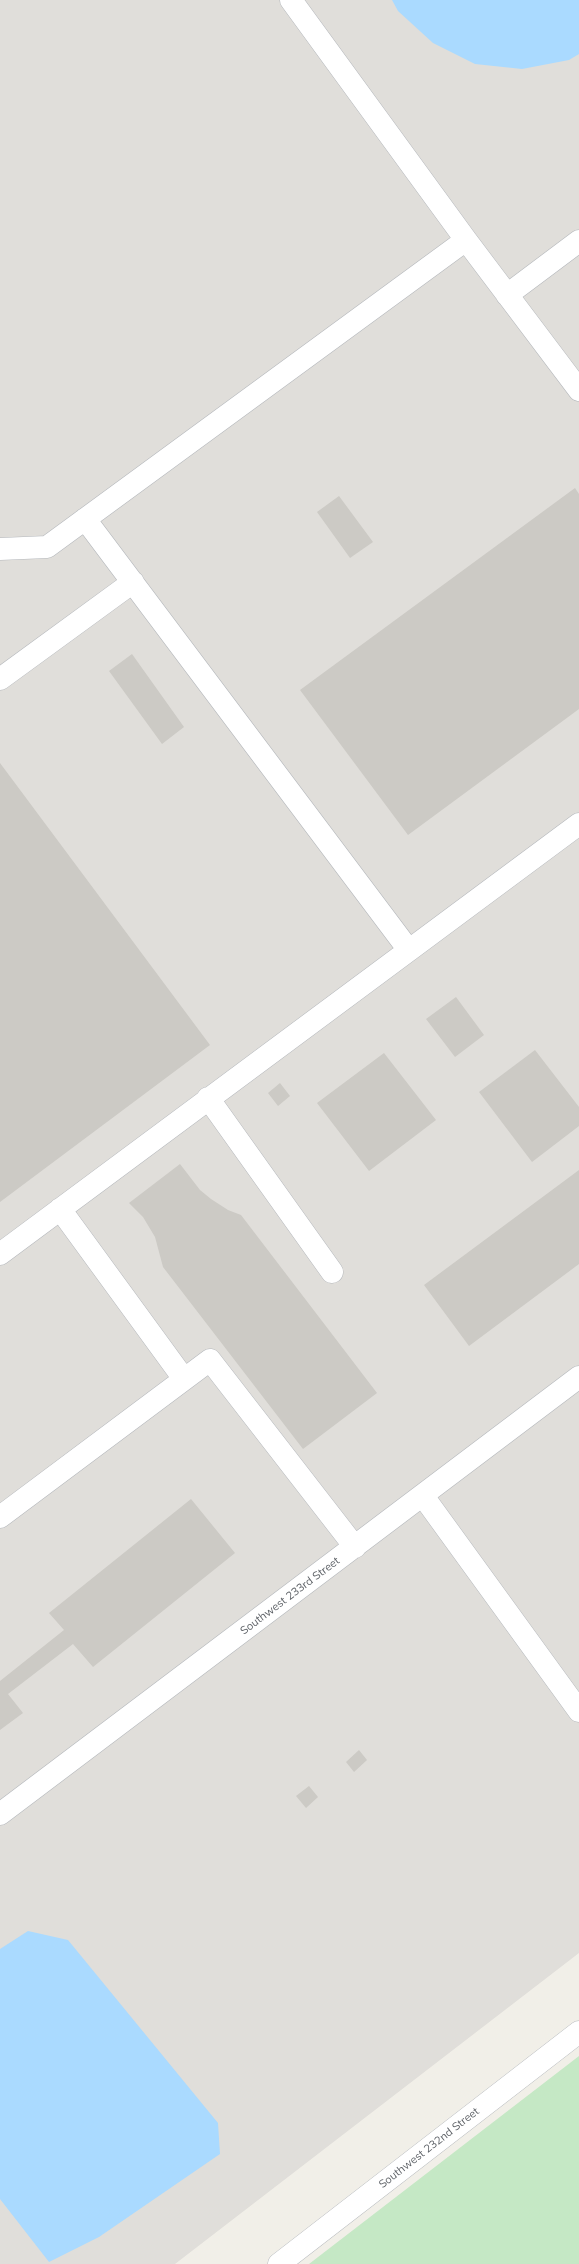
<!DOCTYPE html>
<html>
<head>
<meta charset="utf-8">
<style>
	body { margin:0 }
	canvas { display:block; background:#f1efe8 }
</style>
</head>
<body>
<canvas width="579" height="2264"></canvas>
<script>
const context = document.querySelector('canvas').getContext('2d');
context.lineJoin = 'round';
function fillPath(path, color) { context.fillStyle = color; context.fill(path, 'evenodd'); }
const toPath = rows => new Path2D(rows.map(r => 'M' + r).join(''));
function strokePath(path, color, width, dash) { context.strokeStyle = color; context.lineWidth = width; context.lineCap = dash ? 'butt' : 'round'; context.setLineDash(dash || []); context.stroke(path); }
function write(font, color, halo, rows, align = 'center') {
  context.font = font + ' Mulish,sans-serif'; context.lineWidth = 3; context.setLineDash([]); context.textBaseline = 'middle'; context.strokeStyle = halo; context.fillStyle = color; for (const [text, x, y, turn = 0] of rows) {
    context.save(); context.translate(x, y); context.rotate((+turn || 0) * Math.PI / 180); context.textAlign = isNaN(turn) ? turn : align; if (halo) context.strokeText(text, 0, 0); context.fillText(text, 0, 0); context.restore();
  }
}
const industrial = toPath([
	[0,0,579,0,579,1953,175,2264,0,2264]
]);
const green = toPath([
	[579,2056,579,2264,309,2264]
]);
const water = toPath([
	[392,0,579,0,579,54,569,60,522,69,475,64,433,43,398,11],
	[28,1931,68,1940,218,2123,220,2154,99,2237,49,2262,0,2199,0,1949]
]);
const building = toPath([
	[575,488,579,494,579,709,408,835,300,690],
	[339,496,373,542,350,558,317,512],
	[132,654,184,727,162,744,109,671],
	[0,763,210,1045,0,1202],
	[456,997,484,1035,455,1057,426,1019],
	[535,1050,579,1107,579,1126,532,1162,479,1092],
	[384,1053,436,1120,369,1171,317,1103],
	[280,1083,290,1096,278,1106,268,1093],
	[180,1164,200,1190,211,1199,228,1210,241,1215,377,1393,303,1449,163,1267,155,1237,143,1217,129,1203],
	[579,1170,579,1264,469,1346,424,1285],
	[191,1499,235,1553,93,1667,73,1644,8,1694,23,1713,0,1730,0,1681,64,1630,49,1613],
	[359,1750,367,1760,354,1772,346,1762],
	[309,1786,318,1797,306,1808,296,1796]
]);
const minor = toPath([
	[291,0,466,240,579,390],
	[507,295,579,241],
	[85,519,408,949],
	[0,549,47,547,466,240],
	[0,679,133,582],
	[208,1098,332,1272],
	[60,1209,184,1379],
	[0,1254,579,824],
	[423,1496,579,1711],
	[0,1517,210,1360,355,1547],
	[0,1814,579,1377],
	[279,2264,579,2032]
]);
const streetNames = [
	["Southwest 233rd Street",290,1596,-37],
	["Southwest 232nd Street",429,2148,-38]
];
fillPath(industrial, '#e0deda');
fillPath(green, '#c5e8c5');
fillPath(water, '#aadaff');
fillPath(building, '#cccac5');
strokePath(minor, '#b5b8bc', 23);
strokePath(minor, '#fff', 22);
write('11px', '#5f6368', '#fff', streetNames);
</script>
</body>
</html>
